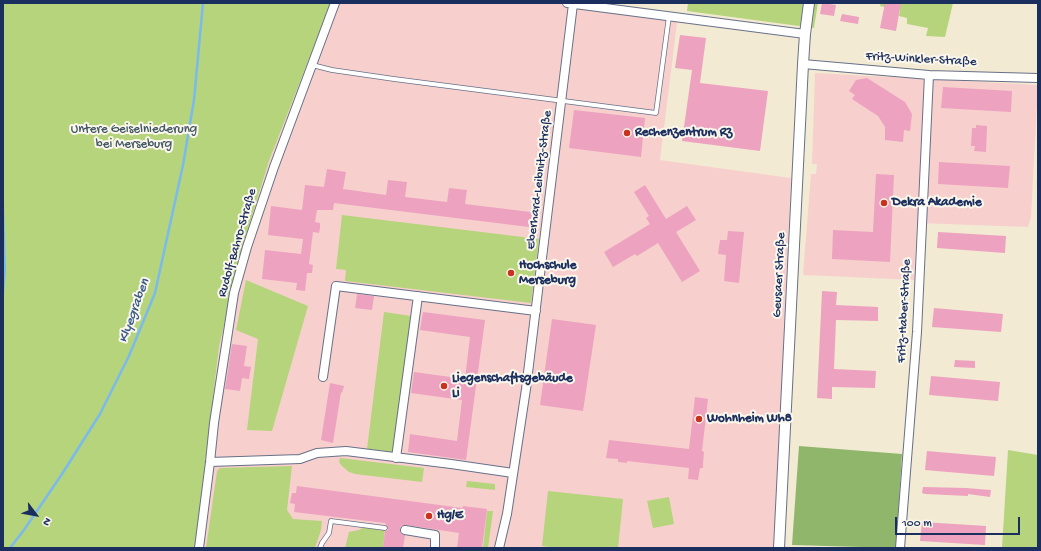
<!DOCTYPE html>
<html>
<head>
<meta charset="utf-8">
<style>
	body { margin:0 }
	#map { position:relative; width:1041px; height:551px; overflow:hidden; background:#f3ead3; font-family:"Gochi Hand",sans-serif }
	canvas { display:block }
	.frame { position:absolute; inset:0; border:4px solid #1b2f5e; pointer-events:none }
	.north { position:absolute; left:16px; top:495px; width:40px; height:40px; -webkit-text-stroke:3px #fbf7ec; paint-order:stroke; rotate:122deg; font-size:11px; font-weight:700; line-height:16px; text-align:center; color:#1b2f5e }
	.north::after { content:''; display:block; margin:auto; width:14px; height:18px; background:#1b2f5e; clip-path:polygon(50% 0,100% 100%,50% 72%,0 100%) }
	.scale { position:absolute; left:895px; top:517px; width:125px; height:18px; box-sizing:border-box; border:2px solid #1b2f5e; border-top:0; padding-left:5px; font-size:12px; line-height:14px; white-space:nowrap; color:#1b2f5e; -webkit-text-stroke:3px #fbf7ec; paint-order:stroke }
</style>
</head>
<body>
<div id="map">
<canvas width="1041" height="551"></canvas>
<div class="frame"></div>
<div class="north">N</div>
<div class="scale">100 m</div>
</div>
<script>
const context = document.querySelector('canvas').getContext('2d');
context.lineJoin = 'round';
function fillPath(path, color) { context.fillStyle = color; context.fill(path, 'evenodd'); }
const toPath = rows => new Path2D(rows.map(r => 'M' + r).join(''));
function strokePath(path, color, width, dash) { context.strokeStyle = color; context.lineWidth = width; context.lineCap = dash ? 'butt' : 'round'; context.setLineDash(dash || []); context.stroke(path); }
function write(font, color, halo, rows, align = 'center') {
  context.font = font + ' "Gochi Hand",sans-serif'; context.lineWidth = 4; context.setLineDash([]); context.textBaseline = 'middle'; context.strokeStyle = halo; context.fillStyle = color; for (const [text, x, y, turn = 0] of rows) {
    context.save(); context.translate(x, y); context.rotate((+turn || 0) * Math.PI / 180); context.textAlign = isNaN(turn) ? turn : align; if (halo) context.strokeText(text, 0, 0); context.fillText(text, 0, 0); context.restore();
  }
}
const built = toPath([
	[331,3,584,3,678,15,660,160,791,178,774,548,195,548,219,347,242,248,269,161],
	[815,73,1038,85,1031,217,1028,227,917,223,914,280,803,275,811,174,816,174,817,164,812,164]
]);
const green = toPath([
	[3,3,331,3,269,161,242,248,219,347,195,548,3,548],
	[688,3,818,3,814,28,687,11],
	[881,3,953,3,945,37,926,36,928,28,907,24,907,18,899,16,900,10,880,6],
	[342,215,539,239,531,303,345,281,346,270,336,269],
	[246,280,308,306,272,431,247,430,258,339,236,330],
	[384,312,411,316,394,452,367,449],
	[1008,450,1038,455,1038,548,1002,548],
	[340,458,424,468,422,482,355,474,349,472,342,466,339,462],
	[292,466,287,510,293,519,322,521,321,530,315,548,206,548,217,471,220,468],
	[467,481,495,484,495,490,466,487],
	[548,491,623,499,618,548,558,548,542,546],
	[669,497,674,524,653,528,647,501],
	[487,511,493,511,488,548,483,548],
	[366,526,385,529,383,548,345,548,349,532,359,530]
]);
const forest = toPath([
	[799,446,902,454,896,548,792,545]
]);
const water = toPath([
	[3,167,6,271,3,307]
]);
const stream = toPath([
	[10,548,24,530,62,474,100,414,129,356,155,293,183,165,194,100,203,3]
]);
const building = toPath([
	[822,3,836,5,834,16,820,14],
	[885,3,901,3,896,31,880,28],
	[842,14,859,17,858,24,840,21],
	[680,35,706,38,700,83,768,91,760,151,682,141,692,70,675,68],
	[867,78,905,102,912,114,910,131,904,130,903,142,885,140,885,127,878,116,852,99,855,95,849,91,856,80],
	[943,87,1012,91,1011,112,941,108],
	[574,110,645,118,641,157,569,148],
	[976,125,987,126,986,152,974,151,975,146,971,146,972,128,976,128],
	[939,162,1010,166,1008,188,938,184],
	[327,169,346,172,343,189,386,195,388,180,407,182,405,197,447,202,449,188,467,190,465,204,539,213,537,228,334,203,333,210,317,210,315,222,320,223,320,228,319,233,313,232,309,264,313,265,312,273,307,273,305,291,296,290,297,283,262,279,265,250,301,254,303,239,268,235,271,206,302,210,305,185,324,187],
	[876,174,894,175,890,262,832,259,833,230,873,232],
	[645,185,666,219,687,206,696,220,676,232,700,271,682,282,658,243,637,256,635,254,613,267,604,252,650,224,646,218,649,216,634,192],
	[728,231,744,232,739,283,724,281,726,255,718,254,720,240,727,240],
	[938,232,1006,236,1005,253,937,248],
	[822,291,837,292,836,305,878,307,878,321,836,320,834,369,876,371,875,388,832,387,832,399,817,398],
	[357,294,374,296,372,310,355,308],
	[934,308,1003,314,1001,332,932,327],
	[423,312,485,320,466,460,408,452,410,434,457,441,462,400,411,393,414,372,465,379,470,337,420,330],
	[552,319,596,325,583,411,540,405],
	[232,344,247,346,244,366,251,367,249,379,242,378,240,391,225,389],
	[955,360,975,361,975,368,954,367],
	[931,376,1000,382,998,401,929,395],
	[330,383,344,386,342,393,341,392,333,443,321,440],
	[695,397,708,399,702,451,704,452,703,464,703,468,700,468,698,480,688,479,689,468,627,461,627,463,618,462,618,459,606,458,609,440,689,449],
	[927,451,996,457,994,476,925,470],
	[297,486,462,508,463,506,487,509,482,548,457,548,459,533,406,525,401,526,400,529,401,534,405,535,403,548,383,548,385,531,388,530,388,528,385,523,294,512,295,504,290,503,292,493,296,493],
	[923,487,966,488,991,490,990,497,968,494,968,496,925,494,922,493],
	[922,522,986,526,985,545,920,541]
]);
const service = toPath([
	[312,65,332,70,394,79,656,113,669,16],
	[320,548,322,543,329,533,331,521,385,528]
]);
const minor = toPath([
	[567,3,805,34],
	[803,64,929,75,1038,78],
	[323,377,336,286,536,311],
	[396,458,418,296],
	[210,462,300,459,317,453,346,451,451,464,513,473],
	[405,530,435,535,435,548],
	[199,548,210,462,214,423,234,293,247,247,274,167,335,3],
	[499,548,507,514,526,389,573,4],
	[900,548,917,332,929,75]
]);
const tertiary = toPath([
	[779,548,803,64,805,34,809,3]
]);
const markers = [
	[627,133,4,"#c8321e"],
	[884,203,4,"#c8321e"],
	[511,273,4,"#c8321e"],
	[444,386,4,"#c8321e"],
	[699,419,4,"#c8321e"],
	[429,516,4,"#c8321e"]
];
const streetNames = [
	["Fritz-Winkler-Straße",921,60,3],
	["Eberhard-Leibnitz-Straße",540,180,-83],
	["Rudolf-Bahro-Straße",238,243,-74],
	["Geusaer Straße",780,275,-87],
	["Fritz-Haber-Straße",905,311,-87]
];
const parkNames = [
	["Untere Geiselniederung",134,130],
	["bei Merseburg",134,145]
];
const poiNames = [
	["Rechenzentrum Rz",635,133],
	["Dekra Akademie",892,203],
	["Hochschule",519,266],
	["Merseburg",519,281],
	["Liegenschaftsgebäude",452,379],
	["Li",452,394],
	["Wohnheim Wh8",707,419],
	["Hg/E",437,516]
];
const waterNames = [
	["Klyegraben",135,311,-70]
];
fillPath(built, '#f7d0ce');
fillPath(green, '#b5d47b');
fillPath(forest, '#90b66b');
fillPath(water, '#7abaee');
strokePath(stream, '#7abaee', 2.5);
fillPath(building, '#eda2bf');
strokePath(service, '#677087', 5.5);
strokePath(minor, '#677087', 10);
strokePath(tertiary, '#677087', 12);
strokePath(service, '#fff', 4);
strokePath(minor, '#fff', 8);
strokePath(tertiary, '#fff', 10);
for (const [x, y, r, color] of markers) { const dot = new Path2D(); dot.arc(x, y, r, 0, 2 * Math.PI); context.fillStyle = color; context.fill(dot); strokePath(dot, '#fbf7ec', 1.5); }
write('13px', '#1b2f5e', '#fbf7ec', streetNames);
write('13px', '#425865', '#fbf7ec', parkNames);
write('bold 13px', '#1b2f5e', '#fbf7ec', poiNames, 'left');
write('italic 14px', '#385989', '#fbf7ec', waterNames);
</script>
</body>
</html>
